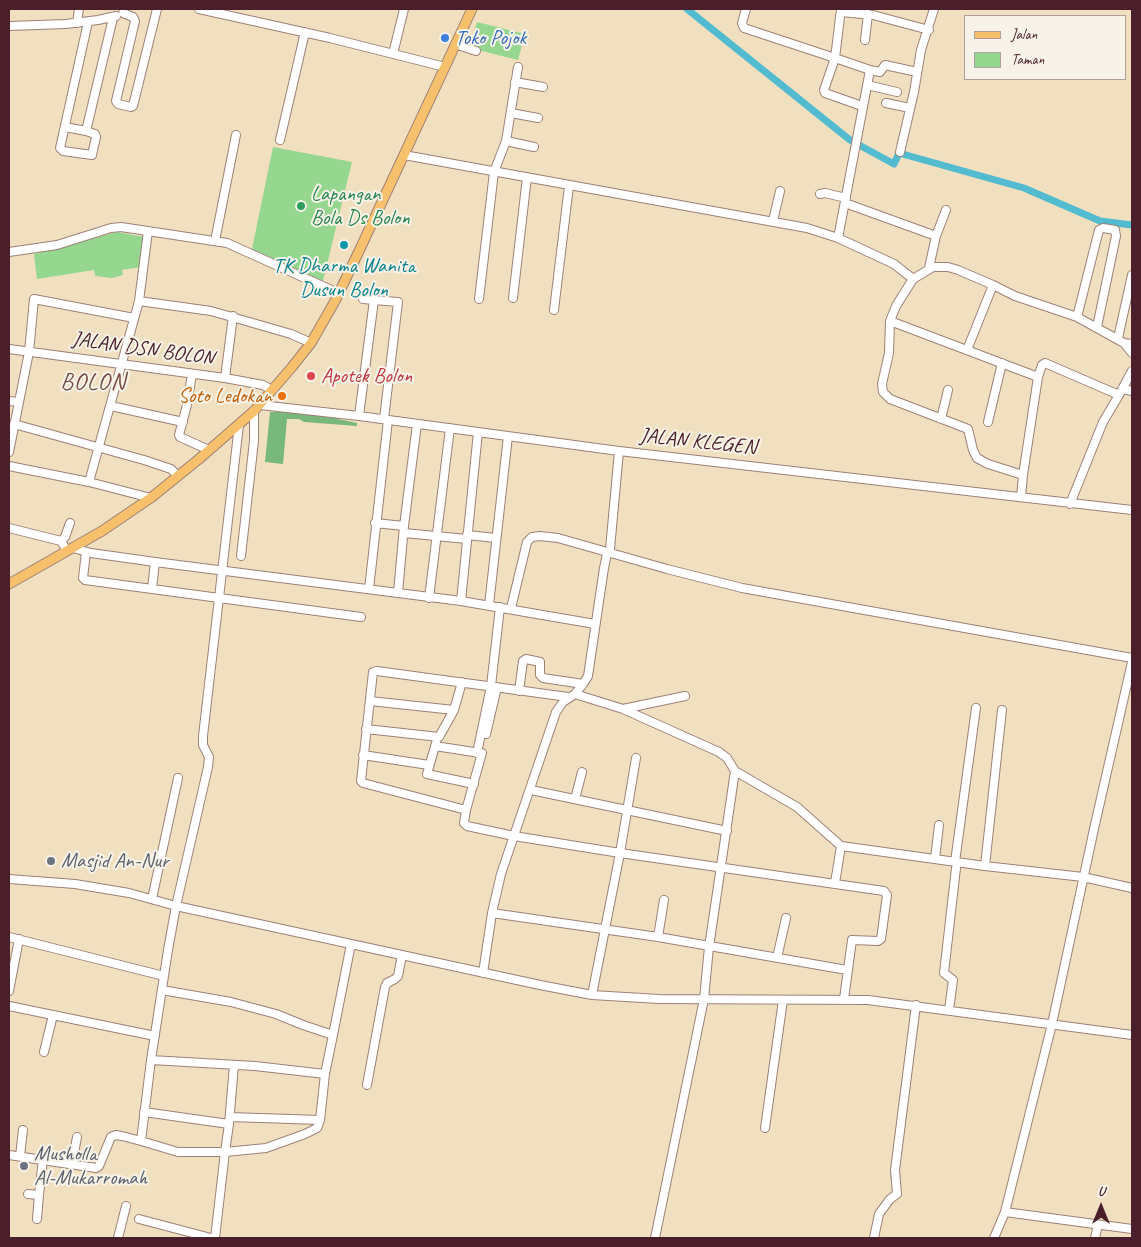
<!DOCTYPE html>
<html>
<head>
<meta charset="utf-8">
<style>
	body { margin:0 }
	#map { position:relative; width:1141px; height:1247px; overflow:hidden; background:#f0e0c0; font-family:Caveat,sans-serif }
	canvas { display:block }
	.frame { position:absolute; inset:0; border:10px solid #4a1f2b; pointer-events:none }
	.legend { position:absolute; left:964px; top:15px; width:162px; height:65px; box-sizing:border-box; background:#f7f3e8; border:1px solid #b29e9c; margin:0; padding:6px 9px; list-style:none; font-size:15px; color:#4a1f2b }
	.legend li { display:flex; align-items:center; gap:10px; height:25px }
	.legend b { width:25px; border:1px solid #b29e9c }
	.north { position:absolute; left:1076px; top:1182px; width:50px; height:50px; -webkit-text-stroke:4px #f7f3e8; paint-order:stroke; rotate:0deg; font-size:14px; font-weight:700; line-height:20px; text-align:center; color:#4a1f2b }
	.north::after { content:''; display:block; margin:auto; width:18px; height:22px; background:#4a1f2b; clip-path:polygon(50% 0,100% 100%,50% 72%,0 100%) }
</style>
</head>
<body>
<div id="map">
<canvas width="1141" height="1247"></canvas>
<div class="frame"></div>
<ul class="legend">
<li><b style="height:6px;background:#f7c06c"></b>Jalan</li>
<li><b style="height:14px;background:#95d78f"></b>Taman</li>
</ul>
<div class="north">U</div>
</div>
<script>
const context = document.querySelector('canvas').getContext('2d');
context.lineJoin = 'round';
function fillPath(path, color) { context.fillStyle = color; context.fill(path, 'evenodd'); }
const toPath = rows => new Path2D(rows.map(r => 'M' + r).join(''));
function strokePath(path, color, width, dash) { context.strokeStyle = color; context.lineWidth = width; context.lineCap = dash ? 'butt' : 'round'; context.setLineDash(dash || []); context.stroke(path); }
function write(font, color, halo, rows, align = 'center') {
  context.font = font + ' Caveat,sans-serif'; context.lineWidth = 4; context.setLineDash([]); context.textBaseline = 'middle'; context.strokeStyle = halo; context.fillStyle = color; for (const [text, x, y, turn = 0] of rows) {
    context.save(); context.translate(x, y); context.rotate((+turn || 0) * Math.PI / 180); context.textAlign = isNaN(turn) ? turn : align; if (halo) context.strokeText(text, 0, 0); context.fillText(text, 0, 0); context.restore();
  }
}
const green = toPath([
	[477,22,525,34,518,60,470,48],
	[273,147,352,162,323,281,252,249],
	[117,232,144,237,141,267,122,270,123,275,112,278,95,276,94,270,37,279,34,254]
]);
const forest = toPath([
	[270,412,298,412,334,415,338,419,357,423,357,426,304,422,299,419,287,419,283,464,265,462]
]);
const canal = toPath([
	[687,9,850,140,894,164,899,153,1024,188,1100,221,1132,225]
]);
const minor = toPath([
	[199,9,330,38,445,67],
	[746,9,742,23,744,28,835,58,824,90,825,93,862,106],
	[841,12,873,15,929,30],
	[123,13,133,17,135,21,116,101,118,104,131,107,133,106,157,9],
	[77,23,79,9],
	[9,26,66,24,98,20,116,16],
	[865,40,868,14],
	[455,44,476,51],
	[393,54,404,9],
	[870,70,880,72,885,65,917,72],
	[515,82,543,87],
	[867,85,897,92],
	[886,103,910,108],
	[511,113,538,118],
	[65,127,86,131,113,18],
	[86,131,95,134,96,137,92,155,63,151,60,148,88,22],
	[280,140,305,32],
	[506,141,534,147],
	[900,152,914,92,921,50,934,9],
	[404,155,807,228,838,238,894,264,913,279,896,306,890,321,889,353,882,384,883,392,890,399,968,429,973,450,977,458,988,464,1023,475,1021,497],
	[820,194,825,193,846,198],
	[845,203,936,236,929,268],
	[773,221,780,191],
	[936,236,946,210],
	[838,238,870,70,835,58,841,9],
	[215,241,236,135],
	[9,252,57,245,111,228,121,227,227,243,338,293],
	[913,279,933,267,948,267,958,270,993,285,1015,296,1077,317,1124,343],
	[513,298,527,177],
	[363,299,374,300],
	[479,299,494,172,506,141,518,67],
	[139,301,211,311,291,334,311,343],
	[554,310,569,186],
	[1077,317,1099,230,1103,228,1115,230,1116,236,1097,327],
	[890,321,1038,377,1023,475],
	[1118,338,1132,275],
	[1132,344,1124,343,1132,353],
	[9,349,225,378,263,385,272,390],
	[967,350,993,285],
	[192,374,187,405,179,435,180,437,209,450],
	[1038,377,1042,365,1045,363,1119,395,1103,422,1070,504],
	[225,378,233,316],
	[1122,389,1132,391],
	[1119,395,1132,371],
	[9,401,19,402],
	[260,405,359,416,619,451,1132,510],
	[111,406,183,422],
	[359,416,374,300,398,302,384,419],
	[941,419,948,390],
	[988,422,1002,363],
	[14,424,144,460,171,469,178,476],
	[9,452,29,352,34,299,134,318],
	[9,466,89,482,151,498],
	[89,482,139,301,148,231],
	[375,523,404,526],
	[9,528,61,541,67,551],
	[404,533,467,539],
	[467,535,496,538],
	[61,541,65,537,70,523],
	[73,548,91,553,155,562,461,601,595,624],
	[86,552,83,578,85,580,361,617],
	[241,556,254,441,254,411],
	[152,589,155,562],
	[369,589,388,420],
	[398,593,404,526,417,424],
	[429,598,450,428],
	[461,601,478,432],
	[489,605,508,436],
	[511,608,527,542,532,537,540,536,558,538,667,569,742,588,1132,658],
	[519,691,523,661,526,659,540,662,540,675,543,678,583,684],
	[575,694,623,709,719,752,727,758,735,771,797,807,841,846],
	[623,709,685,696],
	[454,710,462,682],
	[366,729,439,737,454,710,370,701],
	[486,734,497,687],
	[436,743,427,774,474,784],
	[435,746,480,753],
	[477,753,491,686,500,607],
	[482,753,466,810,464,823,467,826,514,836,620,853,884,891,887,895,881,939,878,941,852,940,844,999],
	[363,755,429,765],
	[531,790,727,831],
	[575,799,582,772],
	[466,810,363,783,361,781,373,672,377,671,568,697],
	[935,859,939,825],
	[955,862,976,708],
	[985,866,1002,710],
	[9,879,75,884,129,893,176,906,540,985,592,995,659,999,868,1000,1132,1035],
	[835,883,841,846,985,866,1083,877,1132,888],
	[152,899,178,778],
	[492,913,658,937,847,970],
	[9,937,164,976],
	[658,937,664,900],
	[777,958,786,918],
	[483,973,492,913,501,874,556,712,563,702,575,694,583,684,588,676,604,568,607,554,610,549,619,451],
	[162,990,231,1002,276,1014,303,1025,333,1035,325,1074,320,1120,317,1128,305,1134,266,1148,225,1152,229,1124],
	[9,991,19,939],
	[592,995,620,853,636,758],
	[9,1006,155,1036],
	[949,1010,953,980,944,973,956,868],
	[333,1035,351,944],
	[44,1052,53,1015],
	[151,1060,255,1066,325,1074],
	[367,1085,385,987,387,983,395,979,398,976,402,955],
	[144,1112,229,1124,234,1065],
	[230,1117,320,1120],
	[765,1128,783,1000],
	[9,1155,96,1168,99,1166,111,1137,116,1135,122,1136,141,1141],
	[20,1156,23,1130],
	[72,1164,77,1137],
	[28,1194,39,1195,43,1159],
	[1005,1212,1132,1229],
	[37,1219,39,1195],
	[139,1219,211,1238],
	[118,1238,126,1206],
	[215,1238,225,1152,178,1152,141,1141,151,1060,168,950,176,906,208,767,209,757,203,745,203,736,239,425],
	[655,1238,704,999,709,947,735,771],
	[874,1238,879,1214,890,1199,897,1194,895,1170,916,1005],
	[994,1238,1005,1212,1052,1024,1094,829,1132,662],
	[1095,1238,1098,1225]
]);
const major = toPath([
	[9,584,102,531,152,497,199,459,254,411,292,367,311,343,335,301,360,249,472,9]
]);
const markers = [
	[445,38,5,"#3f7fe0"],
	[301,206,5,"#2e9e5b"],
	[344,245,5,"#0f9aa8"],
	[311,376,5,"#e0444e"],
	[282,396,5,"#e8710a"],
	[51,861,5,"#6b7280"],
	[24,1166,5,"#6b7280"]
];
const shopNames = [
	["Toko Pojok",455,38]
];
const leisureNames = [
	["Lapangan",311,194],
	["Bola Ds Bolon",311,218]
];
const cultureNames = [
	["TK Dharma Wanita",344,266],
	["Dusun Bolon",344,290]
];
const streetNames = [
	["JALAN DSN BOLON",143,349,8],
	["JALAN KLEGEN",698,442,6]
];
const healthNames = [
	["Apotek Bolon",321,376]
];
const foodNames = [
	["Soto Ledokan",272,396]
];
const worshipNames = [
	["Masjid An-Nur",61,861],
	["Musholla",34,1154],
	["Al-Mukarromah",34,1178]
];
const quarterNames = [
	["BOLON",93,383]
];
fillPath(green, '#95d78f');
fillPath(forest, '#78b87a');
strokePath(canal, '#52bbcf', 7);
strokePath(minor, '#9d8076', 10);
strokePath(major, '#9d8076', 11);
strokePath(minor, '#fff', 8);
strokePath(major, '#f7c06c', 9);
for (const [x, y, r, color] of markers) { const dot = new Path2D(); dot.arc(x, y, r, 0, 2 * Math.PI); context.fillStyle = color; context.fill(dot); strokePath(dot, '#f7f3e8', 2); }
write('21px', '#366cbe', '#f7f3e8', shopNames, 'left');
write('21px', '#27864d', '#f7f3e8', leisureNames, 'left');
write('21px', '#0d838f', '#f7f3e8', cultureNames);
write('21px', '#4a1f2b', '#f7f3e8', streetNames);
write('21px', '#be3a42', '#f7f3e8', healthNames, 'left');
write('21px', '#c56008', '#f7f3e8', foodNames, 'right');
write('21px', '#5b616d', '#f7f3e8', worshipNames, 'left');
context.letterSpacing = '1px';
write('24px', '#774b45', '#f7f3e8', quarterNames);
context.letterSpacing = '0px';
</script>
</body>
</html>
